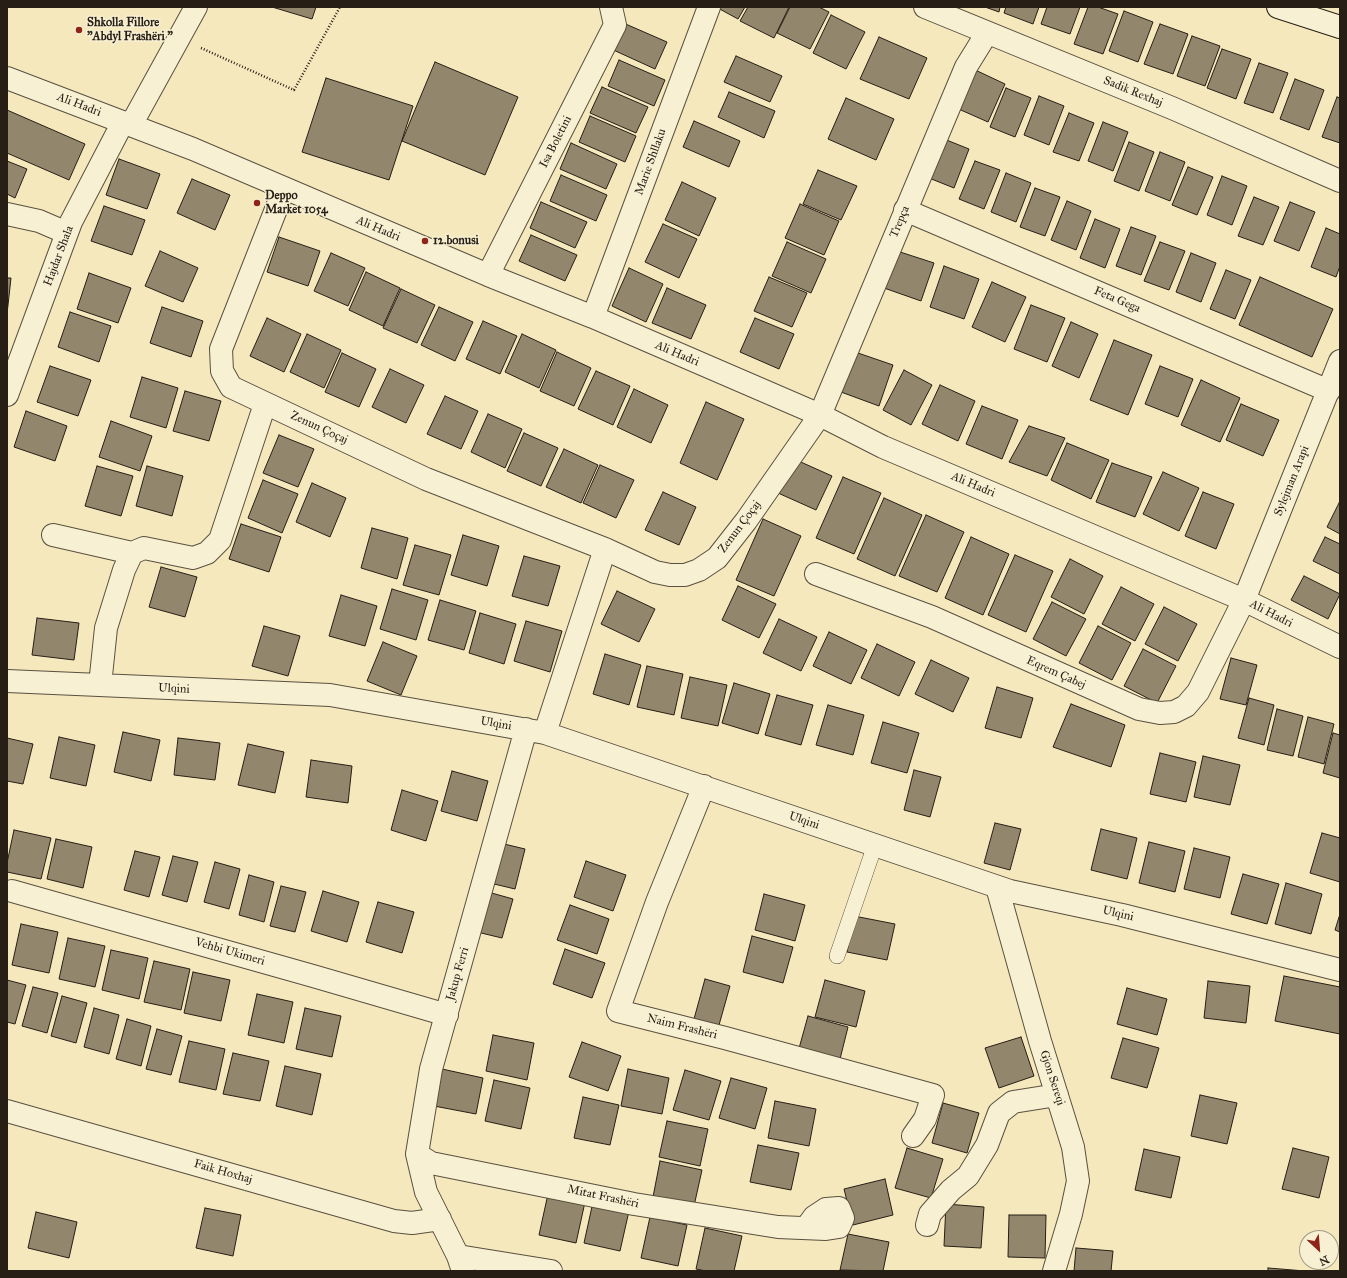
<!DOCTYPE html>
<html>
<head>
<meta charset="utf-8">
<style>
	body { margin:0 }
	#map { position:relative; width:1347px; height:1278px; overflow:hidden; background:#f4e8bc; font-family:"IM FELL Great Primer",serif }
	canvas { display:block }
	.frame { position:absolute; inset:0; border:8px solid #271e16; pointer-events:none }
	.north { position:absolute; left:1299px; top:1230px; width:40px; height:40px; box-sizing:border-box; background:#f8f0d3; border:1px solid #a49c87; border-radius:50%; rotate:154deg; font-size:11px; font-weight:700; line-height:16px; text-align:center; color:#271e16 }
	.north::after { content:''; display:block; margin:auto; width:14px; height:18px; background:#8f2418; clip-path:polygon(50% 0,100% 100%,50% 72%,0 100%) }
</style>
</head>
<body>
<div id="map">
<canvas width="1347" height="1278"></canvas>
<div class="frame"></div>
<div class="north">N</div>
</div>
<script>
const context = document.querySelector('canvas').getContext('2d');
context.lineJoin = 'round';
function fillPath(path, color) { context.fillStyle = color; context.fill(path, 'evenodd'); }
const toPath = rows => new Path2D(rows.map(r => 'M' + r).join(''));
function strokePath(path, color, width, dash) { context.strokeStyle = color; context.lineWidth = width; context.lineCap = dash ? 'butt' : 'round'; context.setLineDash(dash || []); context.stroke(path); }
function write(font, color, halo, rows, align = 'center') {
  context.font = font + ' "IM FELL Great Primer",serif'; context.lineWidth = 3; context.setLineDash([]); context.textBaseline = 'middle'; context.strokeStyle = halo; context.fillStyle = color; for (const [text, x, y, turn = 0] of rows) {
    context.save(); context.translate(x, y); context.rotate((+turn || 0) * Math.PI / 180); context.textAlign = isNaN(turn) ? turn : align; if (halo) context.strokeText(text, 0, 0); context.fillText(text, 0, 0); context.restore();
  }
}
const building = toPath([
	[272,7,316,7,312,19,272,7],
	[716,7,745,7,738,19,716,7],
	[748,7,789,7,774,38,740,21,748,7],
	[790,7,819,7,829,12,810,49,777,33,790,7],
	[985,7,1000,7,999,12,985,7],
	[1006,7,1039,7,1033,24,1004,13,1006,7],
	[1047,7,1080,7,1070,34,1041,24,1047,7],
	[1088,7,1098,7,1118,14,1103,54,1074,44,1088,7],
	[1124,11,1153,22,1138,62,1109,51,1124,11],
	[831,15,865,32,846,69,813,53,831,15],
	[621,22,667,42,655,69,609,48,621,22],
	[1160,24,1188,34,1173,74,1144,64,1160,24],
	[1192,36,1220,46,1205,86,1177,76,1192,36],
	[879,37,927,58,909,99,860,79,879,37],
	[1222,49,1251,59,1236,99,1207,88,1222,49],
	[736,56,782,76,770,102,724,82,736,56],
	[619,60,665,80,654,106,608,86,619,60],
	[435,62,518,97,485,175,402,141,435,62],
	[1259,63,1288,73,1273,113,1244,103,1259,63],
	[971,68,1005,84,988,122,954,107,971,68],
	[326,78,413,106,389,180,302,152,326,78],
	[1295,79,1324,90,1309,130,1280,119,1295,79],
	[602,87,648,107,636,133,590,113,602,87],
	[1006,88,1031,98,1015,137,990,127,1006,88],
	[729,92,775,111,764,138,718,117,729,92],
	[1039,96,1064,106,1049,145,1024,135,1039,96],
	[1337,97,1340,98,1340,143,1322,137,1337,97],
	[846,98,894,119,876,160,828,139,846,98],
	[7,110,85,144,69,180,7,153,7,110],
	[1069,113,1094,123,1079,161,1053,152,1069,113],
	[590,116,636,136,625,162,579,142,590,116],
	[694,121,740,141,729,167,683,147,694,121],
	[1103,122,1128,132,1113,171,1088,161,1103,122],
	[944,139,969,149,954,188,929,178,944,139],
	[1129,142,1154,152,1139,191,1114,181,1129,142],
	[571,143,617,164,606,189,560,169,571,143],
	[1160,152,1185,162,1170,201,1145,191,1160,152],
	[119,159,160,174,147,209,106,195,119,159],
	[7,161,27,169,15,198,7,194,7,161],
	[975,161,1000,170,984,209,959,199,975,161],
	[1188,167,1213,177,1197,215,1172,205,1188,167],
	[818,170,857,186,841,220,803,204,818,170],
	[1006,173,1031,183,1016,222,991,212,1006,173],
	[561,175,607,195,596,221,550,201,561,175],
	[1222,176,1247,186,1232,225,1207,215,1222,176],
	[192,179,230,195,215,230,177,213,192,179],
	[682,182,716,198,699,236,665,220,682,182],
	[1035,188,1060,197,1045,236,1020,227,1035,188],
	[1254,197,1279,207,1263,245,1238,236,1254,197],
	[1067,201,1091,211,1076,250,1051,240,1067,201],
	[541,202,587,222,575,248,530,228,541,202],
	[1290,202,1315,212,1299,251,1274,241,1290,202],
	[800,204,839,221,824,255,785,238,800,204],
	[104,206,145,220,132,255,91,241,104,206],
	[1095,219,1120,229,1105,268,1080,258,1095,219],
	[663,224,697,239,679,278,645,262,663,224],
	[1131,227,1156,236,1141,275,1116,266,1131,227],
	[1326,228,1340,234,1340,266,1336,277,1311,267,1326,228],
	[531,235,577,255,565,281,519,261,531,235],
	[279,237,320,251,308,286,267,272,279,237],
	[787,242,826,259,811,293,772,276,787,242],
	[1160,242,1185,251,1169,290,1144,281,1160,242],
	[160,251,198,268,183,302,145,286,160,251],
	[897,251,934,263,921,301,884,288,897,251],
	[331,253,365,268,348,306,314,291,331,253],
	[1191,253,1216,263,1201,302,1176,292,1191,253],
	[944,266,979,279,964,319,930,307,944,266],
	[629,268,663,284,646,322,612,306,629,268],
	[1226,270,1251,280,1235,319,1210,309,1226,270],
	[366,272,400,288,383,326,349,310,366,272],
	[89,273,131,288,118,323,77,309,89,273],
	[769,277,807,293,792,327,754,311,769,277],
	[1260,277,1333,309,1312,357,1239,325,1260,277],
	[7,278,11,278,7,314,7,278],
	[992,282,1026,297,1005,342,972,327,992,282],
	[667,288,706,305,691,339,652,323,667,288],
	[401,289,435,305,417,343,383,328,401,289],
	[1031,305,1065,318,1047,362,1014,349,1031,305],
	[162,307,203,321,191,357,150,343,162,307],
	[439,307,473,322,455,361,421,345,439,307],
	[70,312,111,326,99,362,58,347,70,312],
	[267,318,301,334,284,372,250,356,267,318],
	[755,318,794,334,779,369,740,352,755,318],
	[483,321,517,336,500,374,466,359,483,321],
	[1071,322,1098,334,1079,378,1052,366,1071,322],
	[307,334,341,350,324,388,290,372,307,334],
	[522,334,556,350,539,388,505,372,522,334],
	[1114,340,1152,355,1128,415,1090,400,1114,340],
	[557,352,591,368,574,406,540,391,557,352],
	[855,352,893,365,879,406,841,392,855,352],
	[342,353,376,369,359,407,325,392,342,353],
	[50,366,91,380,78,416,37,402,50,366],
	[1160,366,1193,379,1178,417,1145,404,1160,366],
	[390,369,424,385,406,423,372,407,390,369],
	[904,370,932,385,911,425,883,410,904,370],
	[596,371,630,386,613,425,578,409,596,371],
	[142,377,178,388,166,428,130,417,142,377],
	[1201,380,1240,398,1220,442,1181,425,1201,380],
	[940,385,975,401,958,441,922,424,940,385],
	[634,389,668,405,651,443,617,427,634,389],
	[185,391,221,401,209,441,173,431,185,391],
	[445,396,478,411,461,449,427,434,445,396],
	[706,402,744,419,717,480,680,463,706,402],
	[1241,404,1279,420,1263,456,1226,440,1241,404],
	[982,406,1018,420,1002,459,966,444,982,406],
	[26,411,67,426,55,461,14,447,26,411],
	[488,414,522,429,505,468,471,452,488,414],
	[111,421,152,436,140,471,99,457,111,421],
	[1029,426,1065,438,1047,476,1009,462,1029,426],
	[524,433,558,448,541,486,507,471,524,433],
	[279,435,314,449,298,487,263,473,279,435],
	[1067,443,1109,460,1091,499,1051,480,1067,443],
	[564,449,598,465,581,503,546,487,564,449],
	[794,459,832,476,816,510,778,493,794,459],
	[1112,463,1152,477,1135,517,1096,502,1112,463],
	[600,465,634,480,616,518,583,503,600,465],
	[97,466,133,476,121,516,85,506,97,466],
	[147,466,183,476,172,516,136,506,147,466],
	[1163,472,1199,488,1179,531,1143,514,1163,472],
	[843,477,881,493,854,554,816,538,843,477],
	[263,480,298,494,282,533,248,518,263,480],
	[312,483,346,498,330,537,296,522,312,483],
	[663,492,696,507,679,545,645,530,663,492],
	[1203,492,1234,504,1216,549,1185,536,1203,492],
	[884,498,922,515,895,576,857,559,884,498],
	[1339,503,1340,504,1340,534,1327,527,1339,503],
	[926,515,964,532,937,592,899,576,926,515],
	[763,519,801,536,774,596,736,580,763,519],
	[241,524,281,537,269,572,229,559,241,524],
	[372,528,408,538,397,579,361,568,372,528],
	[463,535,499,546,487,586,451,575,463,535],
	[971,537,1009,554,983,615,945,598,971,537],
	[1325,537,1340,544,1340,574,1313,561,1325,537],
	[415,545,451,555,439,595,403,585,415,545],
	[1015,555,1053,571,1026,632,988,615,1015,555],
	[524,556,560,566,548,606,512,596,524,556],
	[1070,559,1103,576,1084,614,1051,597,1070,559],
	[161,567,197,577,185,617,149,607,161,567],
	[1304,576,1340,594,1328,619,1291,600,1304,576],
	[738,586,776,604,759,638,722,620,738,586],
	[1121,587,1154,604,1135,641,1102,624,1121,587],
	[392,589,428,600,416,640,380,629,392,589],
	[617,591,655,609,639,642,601,624,617,591],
	[341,595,377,606,365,646,329,636,341,595],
	[440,600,476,611,464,650,428,640,440,600],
	[1052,602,1086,619,1066,656,1033,639,1052,602],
	[1164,607,1197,624,1178,661,1145,644,1164,607],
	[480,613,516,624,504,664,469,653,480,613],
	[37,618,79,623,74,660,32,655,37,618],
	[779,619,817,637,801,671,763,653,779,619],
	[526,621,562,631,550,672,514,661,526,621],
	[264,626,300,636,288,676,252,666,264,626],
	[1098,626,1131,643,1112,680,1079,663,1098,626],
	[829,632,867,650,851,684,813,666,829,632],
	[383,642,417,656,401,695,367,681,383,642],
	[877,644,915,662,899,696,861,678,877,644],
	[1143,649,1176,666,1157,703,1124,686,1143,649],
	[605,654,641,665,629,705,593,694,605,654],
	[1231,658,1257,665,1246,705,1220,699,1231,658],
	[931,660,969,678,953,712,915,694,931,660],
	[647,666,683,674,674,715,637,707,647,666],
	[690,677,727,685,718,726,681,718,690,677],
	[734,683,770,694,758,734,722,723,734,683],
	[997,687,1033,698,1021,738,985,728,997,687],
	[777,695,813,705,801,745,765,735,777,695],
	[1249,698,1274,705,1264,745,1238,738,1249,698],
	[1071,704,1125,725,1111,767,1053,747,1071,704],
	[828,705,864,715,853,755,816,745,828,705],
	[1277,709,1303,716,1293,756,1267,750,1277,709],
	[1308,717,1334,724,1324,764,1298,757,1308,717],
	[883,722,919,733,907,773,871,763,883,722],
	[123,732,160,740,151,781,114,772,123,732],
	[1333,733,1340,735,1340,778,1323,773,1333,733],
	[59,737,95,745,86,786,50,778,59,737],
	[7,738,33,744,23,784,7,781,7,738],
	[178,738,220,743,215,780,174,775,178,738],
	[248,744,284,752,275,793,238,785,248,744],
	[1160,753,1196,762,1186,802,1150,794,1160,753],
	[1203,756,1240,765,1230,805,1194,797,1203,756],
	[311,760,352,766,348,803,306,797,311,760],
	[914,770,941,777,930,817,904,810,914,770],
	[452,771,488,781,477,821,441,811,452,771],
	[402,790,438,801,426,841,391,830,402,790],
	[995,823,1021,829,1010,870,984,863,995,823],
	[1101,829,1137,838,1127,879,1091,870,1101,829],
	[14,830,51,838,41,879,7,872,7,863,14,830],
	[1322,833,1340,838,1340,882,1310,873,1322,833],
	[56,839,92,847,83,888,47,879,56,839],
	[1149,842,1185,851,1175,892,1139,883,1149,842],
	[500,843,525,849,515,889,490,883,500,843],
	[1194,848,1230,857,1220,898,1184,889,1194,848],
	[135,851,160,857,149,897,124,890,135,851],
	[173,856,198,862,187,902,162,895,173,856],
	[586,861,626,875,613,911,574,897,586,861],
	[215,862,240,869,229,909,204,902,215,862],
	[1243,874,1279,884,1267,924,1231,914,1243,874],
	[249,875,274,882,264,922,239,915,249,875],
	[1286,883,1322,894,1311,934,1275,924,1286,883],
	[281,886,306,892,295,932,270,926,281,886],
	[323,891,359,902,347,942,311,931,323,891],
	[488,892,513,899,502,938,477,932,488,892],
	[764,894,805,905,795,941,755,930,764,894],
	[378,902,414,912,402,953,366,942,378,902],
	[570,905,609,919,597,954,557,940,570,905],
	[1340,914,1340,932,1335,930,1340,914],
	[854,916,895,924,887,960,847,952,854,916],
	[21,924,58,932,49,973,12,965,21,924],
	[752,936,793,947,783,983,743,972,752,936],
	[68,938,105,946,95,987,59,979,68,938],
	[565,949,605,963,592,998,553,984,565,949],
	[111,950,148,958,139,999,102,990,111,950],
	[154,961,190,969,181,1010,144,1002,154,961],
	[193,972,230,980,221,1021,184,1013,193,972],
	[1284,976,1340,987,1340,1034,1275,1021,1284,976],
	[705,979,730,986,719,1025,694,1019,705,979],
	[7,980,26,985,15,1024,7,1022,7,980],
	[825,980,865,991,856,1027,815,1017,825,980],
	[1208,981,1250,986,1246,1023,1204,1018,1208,981],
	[33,987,58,993,47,1033,22,1026,33,987],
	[1127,988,1167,999,1157,1035,1117,1024,1127,988],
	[257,994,293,1002,284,1043,248,1035,257,994],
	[62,996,87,1003,76,1043,51,1036,62,996],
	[94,1008,119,1015,109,1054,84,1047,94,1008],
	[305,1008,341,1016,332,1057,296,1049,305,1008],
	[808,1016,848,1027,839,1063,798,1052,808,1016],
	[127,1019,151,1026,141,1066,116,1059,127,1019],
	[157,1029,182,1036,171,1075,146,1069,157,1029],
	[493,1035,534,1043,527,1080,486,1071,493,1035],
	[1021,1037,1034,1076,999,1088,985,1048,1021,1037],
	[1123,1038,1159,1048,1147,1088,1111,1078,1123,1038],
	[189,1041,225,1049,216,1090,179,1082,189,1041],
	[582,1042,621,1056,608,1091,569,1077,582,1042],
	[233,1053,269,1061,260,1101,223,1094,233,1053],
	[285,1066,321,1074,312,1115,276,1106,285,1066],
	[442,1069,483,1078,476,1114,434,1106,442,1069],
	[628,1069,669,1078,662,1114,621,1106,628,1069],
	[685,1070,721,1081,709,1120,673,1110,685,1070],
	[731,1078,767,1088,755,1129,719,1118,731,1078],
	[494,1080,530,1088,521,1129,485,1121,494,1080],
	[1200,1095,1237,1103,1227,1144,1191,1136,1200,1095],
	[583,1097,619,1105,610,1145,574,1138,583,1097],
	[775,1101,816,1109,809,1146,768,1138,775,1101],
	[943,1103,979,1113,967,1153,932,1143,943,1103],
	[667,1121,708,1129,700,1166,659,1157,667,1121],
	[758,1145,799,1153,791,1190,750,1182,758,1145],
	[907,1148,943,1159,931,1198,895,1188,907,1148],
	[1293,1148,1329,1157,1319,1198,1282,1189,1293,1148],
	[1144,1149,1180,1157,1171,1198,1135,1190,1144,1149],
	[660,1161,702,1170,694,1206,653,1197,660,1161],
	[885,1179,893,1215,853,1225,844,1189,885,1179],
	[548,1194,585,1202,576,1243,539,1235,548,1194],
	[593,1202,629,1211,620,1251,584,1243,593,1202],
	[946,1204,984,1207,981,1248,944,1246,946,1204],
	[205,1208,241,1215,233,1256,196,1248,205,1208],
	[36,1212,77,1222,69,1258,28,1248,36,1212],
	[1009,1215,1046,1215,1045,1258,1008,1257,1009,1215],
	[650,1217,687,1225,678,1266,641,1258,650,1217],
	[705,1228,742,1236,734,1271,706,1271,696,1269,705,1228],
	[848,1234,889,1242,883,1271,840,1270,848,1234],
	[1076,1248,1113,1251,1111,1271,1074,1271,1076,1248],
	[1268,1268,1305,1271,1268,1271,1268,1268]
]);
const path = toPath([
	[201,48,294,90,340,7]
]);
const lane = toPath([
	[837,956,875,845]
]);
const street = toPath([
	[925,7,1172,108,1340,181],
	[7,78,193,149,488,275,593,317,820,415,883,447,1244,600,1340,647],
	[131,125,196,7],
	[284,189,221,349,222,371,231,387,426,479,605,549,655,572,670,575,685,575,699,570,717,558,746,521,820,415,966,67,987,33],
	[905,210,1329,391],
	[7,214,39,221,67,233],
	[488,275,615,25,611,7],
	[593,317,709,7],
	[7,395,71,222,123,122],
	[53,535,132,553],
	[816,574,932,617,1139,709,1160,713,1174,712,1186,706,1198,692,1244,600,1340,361],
	[7,681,330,695,545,733,1010,891,1122,915,1340,970],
	[100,685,106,628,124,570,132,553,144,548,193,558,207,553,220,540,265,404],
	[545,733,605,549],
	[704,786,657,902,618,1011,725,1038,933,1095,925,1119,913,1136],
	[997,887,1040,1041,1073,1147,1078,1181,1071,1214,1054,1271],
	[12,891,313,976,447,1015],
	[7,1111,394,1221,412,1223,440,1219],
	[417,1154,431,1163,634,1204,778,1227,826,1229,839,1227,843,1218,839,1208,826,1209,814,1217,806,1228],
	[927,1225,930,1214,951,1190,968,1176,987,1145,999,1113,1013,1102,1057,1095],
	[458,1256,551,1271],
	[463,1271,458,1256,426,1192,417,1154,431,1069,526,729]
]);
const secondary = toPath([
	[1278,7,1340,27]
]);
const markers = [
	[79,30,4,"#8f2418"],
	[257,203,4,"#8f2418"],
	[425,241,4,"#8f2418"]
];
const poiNames = [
	["Shkolla Fillore",87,23],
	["\"Abdyl Frashëri \"",87,37],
	["Deppo",265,196],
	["Market 1054",265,210],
	["12.bonusi",433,241]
];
const streetNames = [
	["Sadik Rexhaj",1133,92,22],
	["Ali Hadri",79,105,21],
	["Isa Boletini",556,142,-63],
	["Marie Shllaku",651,162,-70],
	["Trepça",900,222,-67],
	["Ali Hadri",378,229,23],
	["Hajdar Shala",59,256,-69],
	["Feta Gega",1117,300,23],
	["Ali Hadri",677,354,23],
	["Zenun Çoçaj",319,428,25],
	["Sylejman Arapi",1292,481,-68],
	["Ali Hadri",973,485,23],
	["Zenun Çoçaj",740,527,-53],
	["Ali Hadri",1271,614,27],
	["Eqrem Çabej",1056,673,24],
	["Ulqini",174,689,3],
	["Ulqini",496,724,10],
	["Ulqini",804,821,19],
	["Ulqini",1118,914,13],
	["Vehbi Ukimeri",230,952,16],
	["Jakup Ferri",458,974,-74],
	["Naim Frashëri",682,1027,14],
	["Gjon Sereqi",1052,1078,72],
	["Faik Hoxhaj",223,1172,16],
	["Mitat Frashëri",603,1197,12]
];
fillPath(building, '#92876c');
strokePath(building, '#271e16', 1);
strokePath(lane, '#5a5040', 16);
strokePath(street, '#5a5040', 24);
strokePath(secondary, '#271e16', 24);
strokePath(path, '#271e16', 2.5, [1, 2]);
strokePath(lane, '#f8f0d3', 15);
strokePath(street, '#f8f0d3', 22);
strokePath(secondary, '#f8f0d3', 22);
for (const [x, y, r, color] of markers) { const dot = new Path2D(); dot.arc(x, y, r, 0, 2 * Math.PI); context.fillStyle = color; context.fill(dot); strokePath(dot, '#f8f0d3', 1.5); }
write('bold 12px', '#271e16', '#f8f0d3', poiNames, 'left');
write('12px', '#271e16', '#f8f0d3', streetNames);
</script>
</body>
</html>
